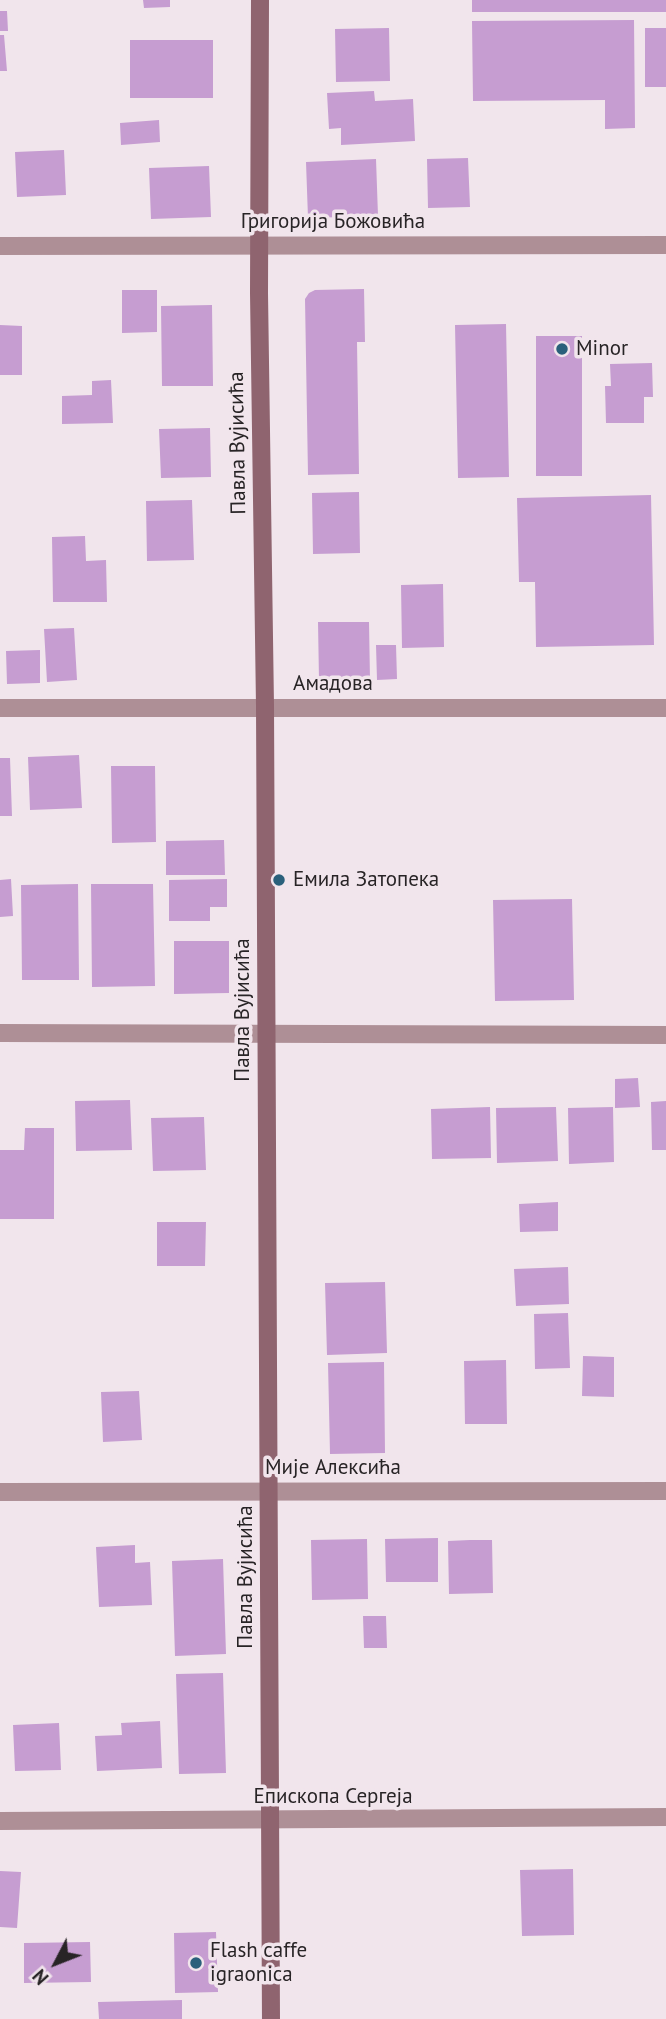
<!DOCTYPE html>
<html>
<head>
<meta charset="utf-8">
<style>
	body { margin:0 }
	#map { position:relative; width:666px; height:2019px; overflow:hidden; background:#f1e5ec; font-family:"PT Sans",sans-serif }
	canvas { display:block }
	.north { position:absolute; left:21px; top:1928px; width:70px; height:70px; -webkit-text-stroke:5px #f1e5ec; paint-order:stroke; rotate:228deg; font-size:19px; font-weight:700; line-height:28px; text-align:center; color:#282426 }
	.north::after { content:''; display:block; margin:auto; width:24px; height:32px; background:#282426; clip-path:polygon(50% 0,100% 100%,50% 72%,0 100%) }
</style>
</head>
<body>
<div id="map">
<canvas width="666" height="2019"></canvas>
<div class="north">N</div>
</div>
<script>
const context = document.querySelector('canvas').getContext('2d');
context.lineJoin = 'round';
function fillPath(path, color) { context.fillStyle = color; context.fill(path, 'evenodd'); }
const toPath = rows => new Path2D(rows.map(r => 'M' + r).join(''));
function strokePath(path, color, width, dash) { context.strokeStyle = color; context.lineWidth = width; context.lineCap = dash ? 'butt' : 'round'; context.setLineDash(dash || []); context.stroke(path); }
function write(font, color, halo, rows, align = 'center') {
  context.font = font + ' "PT Sans",sans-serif'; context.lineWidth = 7; context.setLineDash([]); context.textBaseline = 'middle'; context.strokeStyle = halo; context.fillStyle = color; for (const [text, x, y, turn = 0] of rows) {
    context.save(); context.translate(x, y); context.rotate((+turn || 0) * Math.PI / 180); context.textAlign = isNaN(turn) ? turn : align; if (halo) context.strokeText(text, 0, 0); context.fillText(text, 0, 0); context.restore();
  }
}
const building = toPath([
	[143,0,170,0,170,7,144,8],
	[472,0,666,0,666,12,472,12],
	[0,11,7,11,8,31,0,31],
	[634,20,635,128,605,129,605,100,473,101,472,21],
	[389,28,390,81,336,82,335,29],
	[645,28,666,28,666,87,645,87],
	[0,35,4,35,7,71,0,71],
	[130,40,213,40,213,98,130,98],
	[374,91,375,101,413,99,415,141,341,145,341,128,329,129,327,93],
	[159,120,160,142,121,145,120,123],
	[64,150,66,195,17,197,15,152],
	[468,158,470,207,428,208,427,159],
	[376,159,378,216,308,218,306,162],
	[209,166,211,217,151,219,149,168],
	[364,289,365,342,357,342,359,474,308,475,305,299,309,293,315,290],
	[122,290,157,290,157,332,122,333],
	[212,305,213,386,162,386,161,306],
	[506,324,509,477,458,478,455,325],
	[0,325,22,326,22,375,0,375],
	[536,336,582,336,582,476,536,476],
	[652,363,653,397,644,397,644,423,606,423,605,386,611,386,610,364],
	[111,380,113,423,62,424,62,396,92,395,92,381],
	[210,428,211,477,161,478,159,429],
	[359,492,360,553,313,554,312,493],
	[651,495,654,645,536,647,535,582,519,582,517,498],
	[192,500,194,560,147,561,146,501],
	[85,536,86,561,106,560,107,602,53,602,52,537],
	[443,584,444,647,402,648,401,585],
	[318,622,369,622,370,680,319,680],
	[74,628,77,680,47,682,44,629],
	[376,645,396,645,397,679,377,680],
	[40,650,40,683,7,684,6,651],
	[79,755,82,808,30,810,28,757],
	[0,758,10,758,12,816,0,816],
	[111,766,155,766,156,842,112,843],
	[224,840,225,875,166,875,166,841],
	[11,879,13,916,0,917,0,880],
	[227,879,227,907,210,907,210,921,169,921,169,880],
	[78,884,79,980,22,980,21,885],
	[91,884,153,884,155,986,92,987],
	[572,899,574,1000,495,1001,493,900],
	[174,941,229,941,229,993,174,994],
	[638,1078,640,1107,615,1108,615,1079],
	[130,1100,132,1150,76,1151,75,1101],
	[666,1101,666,1150,652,1150,651,1102],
	[490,1107,491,1158,432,1159,431,1109],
	[556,1107,558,1161,497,1163,496,1108],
	[613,1107,614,1162,569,1164,568,1108],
	[204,1117,206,1170,153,1171,151,1118],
	[25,1128,54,1128,54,1219,0,1219,0,1150,24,1150],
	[558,1202,558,1231,520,1232,519,1204],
	[157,1222,206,1222,205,1266,157,1266],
	[568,1267,569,1304,516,1306,514,1269],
	[385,1282,387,1353,327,1355,325,1283],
	[568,1313,570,1368,535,1369,534,1314],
	[583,1356,614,1357,614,1397,582,1396],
	[506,1360,507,1424,465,1424,464,1361],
	[384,1362,385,1453,330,1454,328,1363],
	[139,1391,142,1440,103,1442,101,1392],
	[438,1538,438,1582,386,1582,385,1539],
	[367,1539,368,1599,312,1600,311,1540],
	[470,1540,492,1540,493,1593,449,1594,448,1541],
	[135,1545,135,1563,150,1562,152,1605,99,1607,96,1547],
	[223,1559,226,1654,175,1656,172,1561],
	[363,1616,386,1616,387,1648,364,1648],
	[223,1673,226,1773,179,1774,176,1674],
	[160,1721,162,1768,97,1771,95,1736,122,1735,121,1723],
	[59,1723,61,1770,15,1771,13,1725],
	[573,1869,574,1935,522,1936,520,1870],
	[0,1871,21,1872,17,1928,0,1927],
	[216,1932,218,1992,175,1993,174,1933],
	[90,1942,91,1982,24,1983,24,1943],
	[182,2000,182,2019,99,2019,98,2002]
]);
const street = toPath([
	[0,246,666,245],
	[0,708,666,708],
	[0,1033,666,1035],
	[0,1492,666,1491],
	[0,1821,666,1817]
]);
const secondary = toPath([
	[260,0,259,293,265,706,271,2019]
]);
const markers = [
	[562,349,7,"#2a607b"],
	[279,880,7,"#2a607b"],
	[196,1963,7,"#2a607b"]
];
const streetNames = [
	["Григорија Божовића",333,222],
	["Павла Вујисића",238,443,-91],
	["Амадова",333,684],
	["Павла Вујисића",243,1010,-90],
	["Мије Алексића",333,1468],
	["Павла Вујисића",246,1577,-90],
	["Епископа Сергеја",333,1797]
];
const poiNames = [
	["Minor",576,349],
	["Емила Затопека",293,880],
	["Flash caffe",210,1951],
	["igraonica",210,1975]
];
fillPath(building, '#c69dd1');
strokePath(street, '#ae8f96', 18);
strokePath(secondary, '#8f646f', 18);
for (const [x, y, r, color] of markers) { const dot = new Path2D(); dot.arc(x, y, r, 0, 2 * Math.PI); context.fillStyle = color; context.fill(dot); strokePath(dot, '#f1e5ec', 2.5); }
write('21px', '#282426', '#f1e5ec', streetNames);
write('21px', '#282426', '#f1e5ec', poiNames, 'left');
</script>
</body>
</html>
